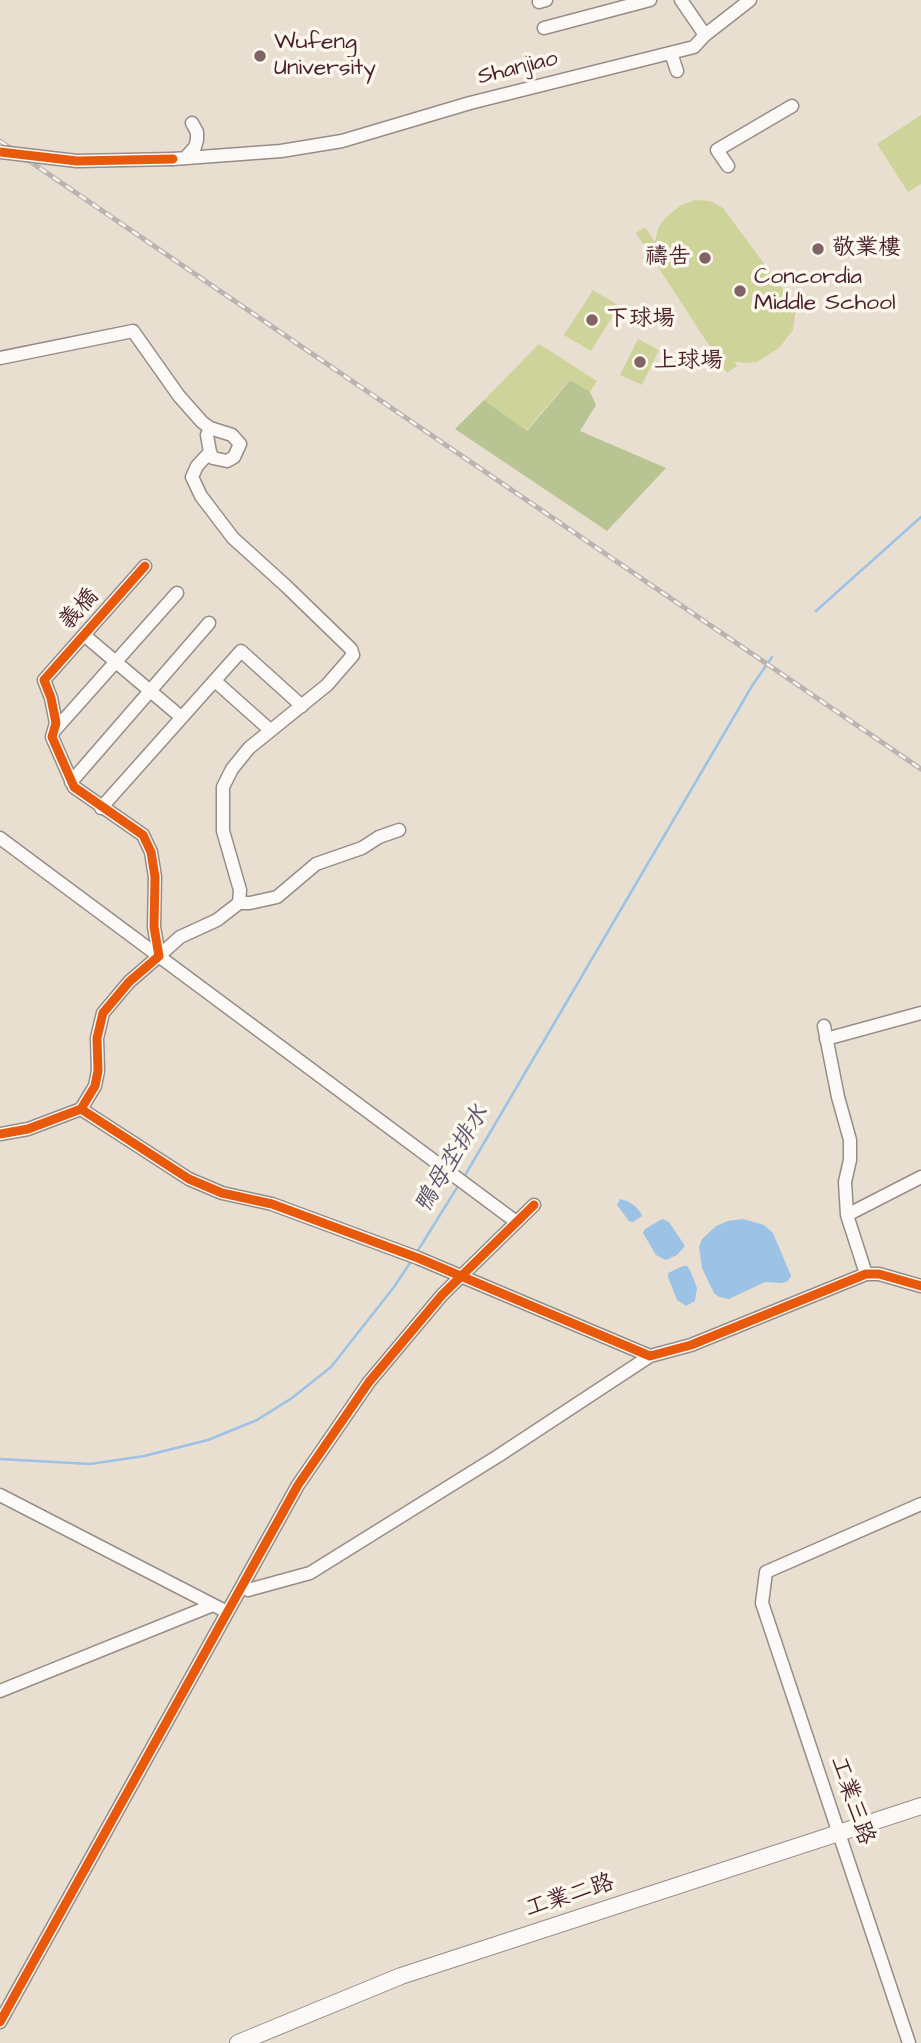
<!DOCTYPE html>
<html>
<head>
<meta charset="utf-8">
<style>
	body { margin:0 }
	canvas { display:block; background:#e8dfd1 }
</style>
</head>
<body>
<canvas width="921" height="2043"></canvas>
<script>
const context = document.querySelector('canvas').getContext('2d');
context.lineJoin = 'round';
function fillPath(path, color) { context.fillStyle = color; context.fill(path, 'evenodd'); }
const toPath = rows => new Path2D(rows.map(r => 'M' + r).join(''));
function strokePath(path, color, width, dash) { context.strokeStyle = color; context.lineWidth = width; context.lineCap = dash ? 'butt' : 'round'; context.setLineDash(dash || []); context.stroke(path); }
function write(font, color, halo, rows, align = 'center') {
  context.font = font + ' "Architects Daughter","LXGW WenKai TC",sans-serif'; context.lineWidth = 7; context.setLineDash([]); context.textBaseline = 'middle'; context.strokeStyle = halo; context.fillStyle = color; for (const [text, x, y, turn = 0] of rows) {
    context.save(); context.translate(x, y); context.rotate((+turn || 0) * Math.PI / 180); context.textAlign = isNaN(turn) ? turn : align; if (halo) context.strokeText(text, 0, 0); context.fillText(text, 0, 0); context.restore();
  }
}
const green = toPath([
	[921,115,921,184,908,192,877,144],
	[695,200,710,201,723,208,796,307,793,330,779,348,757,362,748,363,735,362,737,366,727,373,636,233,645,227,655,242,658,228,666,217,681,205],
	[870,234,876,244,854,258,848,248],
	[593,290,619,306,591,351,564,335],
	[638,339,659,350,642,385,620,375],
	[539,344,597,381,590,392,569,380,526,431,484,400]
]);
const forest = toPath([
	[570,380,590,392,596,405,580,431,666,468,607,531,455,429,484,400,527,431]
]);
const water = toPath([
	[620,1199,627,1201,635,1206,641,1213,642,1216,633,1222,629,1221,617,1205],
	[662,1219,669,1222,685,1246,677,1255,666,1260,656,1255,643,1233,645,1229],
	[743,1219,764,1225,773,1233,791,1276,788,1281,782,1283,765,1282,729,1299,719,1297,714,1293,702,1268,699,1247,702,1239,716,1226,728,1221],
	[683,1266,687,1266,690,1270,697,1288,695,1301,686,1306,677,1300,668,1277,668,1273]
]);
const stream = toPath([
	[816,611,921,517],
	[464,1177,752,686,772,657],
	[417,1252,458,1186],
	[0,1459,90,1464,144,1456,208,1440,257,1420,292,1398,331,1367,394,1287,412,1260]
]);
const minor = toPath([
	[681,0,705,35],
	[539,2,546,0],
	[544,28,650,0],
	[671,53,677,71],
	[185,158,195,147,197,140,197,132,192,123],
	[173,159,281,151,342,141,470,103,694,47,705,35,750,0],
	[728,166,717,150,792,106],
	[0,358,133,331,179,396,202,422,210,428,232,435,240,444,234,457,227,461,213,458,210,452,207,435,210,428],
	[210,452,197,466,192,477,201,496,233,538,286,586,351,649,353,655,327,685,249,748,232,769,223,787,223,831,240,890,239,903],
	[84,635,181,717],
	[215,681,270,730],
	[54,731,177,593],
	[71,782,209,623],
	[101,808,241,651,302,706],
	[0,838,515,1221],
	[159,956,180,937,217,920,239,903,250,903,277,897,316,864,362,848,379,837,399,830],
	[824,1026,838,1097,850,1140,850,1160,845,1182,847,1215],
	[826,1039,921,1013],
	[81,1109,189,1179,222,1193,272,1204,418,1258,650,1356,691,1345,866,1274,879,1274,921,1286],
	[0,1134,28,1129,81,1109,95,1086,98,1071,97,1038,103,1013,129,982,159,956,154,927,155,877,151,852,143,835,74,787,52,737,56,723,51,698,44,680,145,566],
	[866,1274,847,1215,921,1177],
	[0,1495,227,1612],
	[248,1590,310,1573,498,1456,650,1356],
	[0,1691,213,1605],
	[0,2022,298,1485,369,1382,442,1295,534,1205],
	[909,2043,762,1603,766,1572,921,1504]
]);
const major = toPath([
	[238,2043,401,1976,921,1806]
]);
const rail = toPath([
	[0,141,921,769]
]);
const minorBridge = toPath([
	[0,152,77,161,173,159]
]);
const cycleway = toPath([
	[0,152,77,161,173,159],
	[81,1109,189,1179,222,1193,272,1204,418,1258,650,1356,691,1345,866,1274,879,1274,921,1286],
	[0,1134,28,1129,81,1109,95,1086,98,1071,97,1038,103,1013,129,982,159,956,154,927,155,877,151,852,143,835,74,787,52,737,56,723,51,698,44,680,145,566],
	[0,2022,298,1485,369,1382,442,1295,534,1205]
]);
const markers = [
	[260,56,7,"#816265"],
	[818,249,7,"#816265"],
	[705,258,7,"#816265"],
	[740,291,7,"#816265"],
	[592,320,7,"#816265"],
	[640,362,7,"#816265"]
];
const poiNames = [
	["Wufeng",274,43],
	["University",274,69],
	["敬業樓",832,249],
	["禱告",691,258,"right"],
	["Concordia",754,278],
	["Middle School",754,304],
	["下球場",606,320],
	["上球場",654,362]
];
const streetNames = [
	["Shanjiao",518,69,-14],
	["義橋",80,610,-49],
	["工業三路",851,1801,71],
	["工業二路",570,1897,-18]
];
const waterNames = [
	["鴨母坔排水",453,1160,-59]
];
fillPath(green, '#ced39a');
fillPath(forest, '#b9c493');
fillPath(water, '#9cc2e5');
strokePath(stream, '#9cc2e5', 2.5);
strokePath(minor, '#988c87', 15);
strokePath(major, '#988c87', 18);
strokePath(minor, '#fcfaf8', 12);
strokePath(major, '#fcfaf8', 16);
strokePath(rail, '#b9b3b2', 5);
strokePath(rail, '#fbf7ec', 2.5, [8]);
strokePath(minorBridge, '#988c87', 15, []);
strokePath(minorBridge, '#fcfaf8', 12);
strokePath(cycleway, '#e8590c', 9);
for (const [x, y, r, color] of markers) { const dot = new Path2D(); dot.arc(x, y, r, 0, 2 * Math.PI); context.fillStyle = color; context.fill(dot); strokePath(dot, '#fbf7ec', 2.5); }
write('23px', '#4a1f2b', '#fbf7ec', poiNames, 'left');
write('23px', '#4a1f2b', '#fbf7ec', streetNames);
write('italic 24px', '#5c546f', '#fbf7ec', waterNames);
</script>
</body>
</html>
